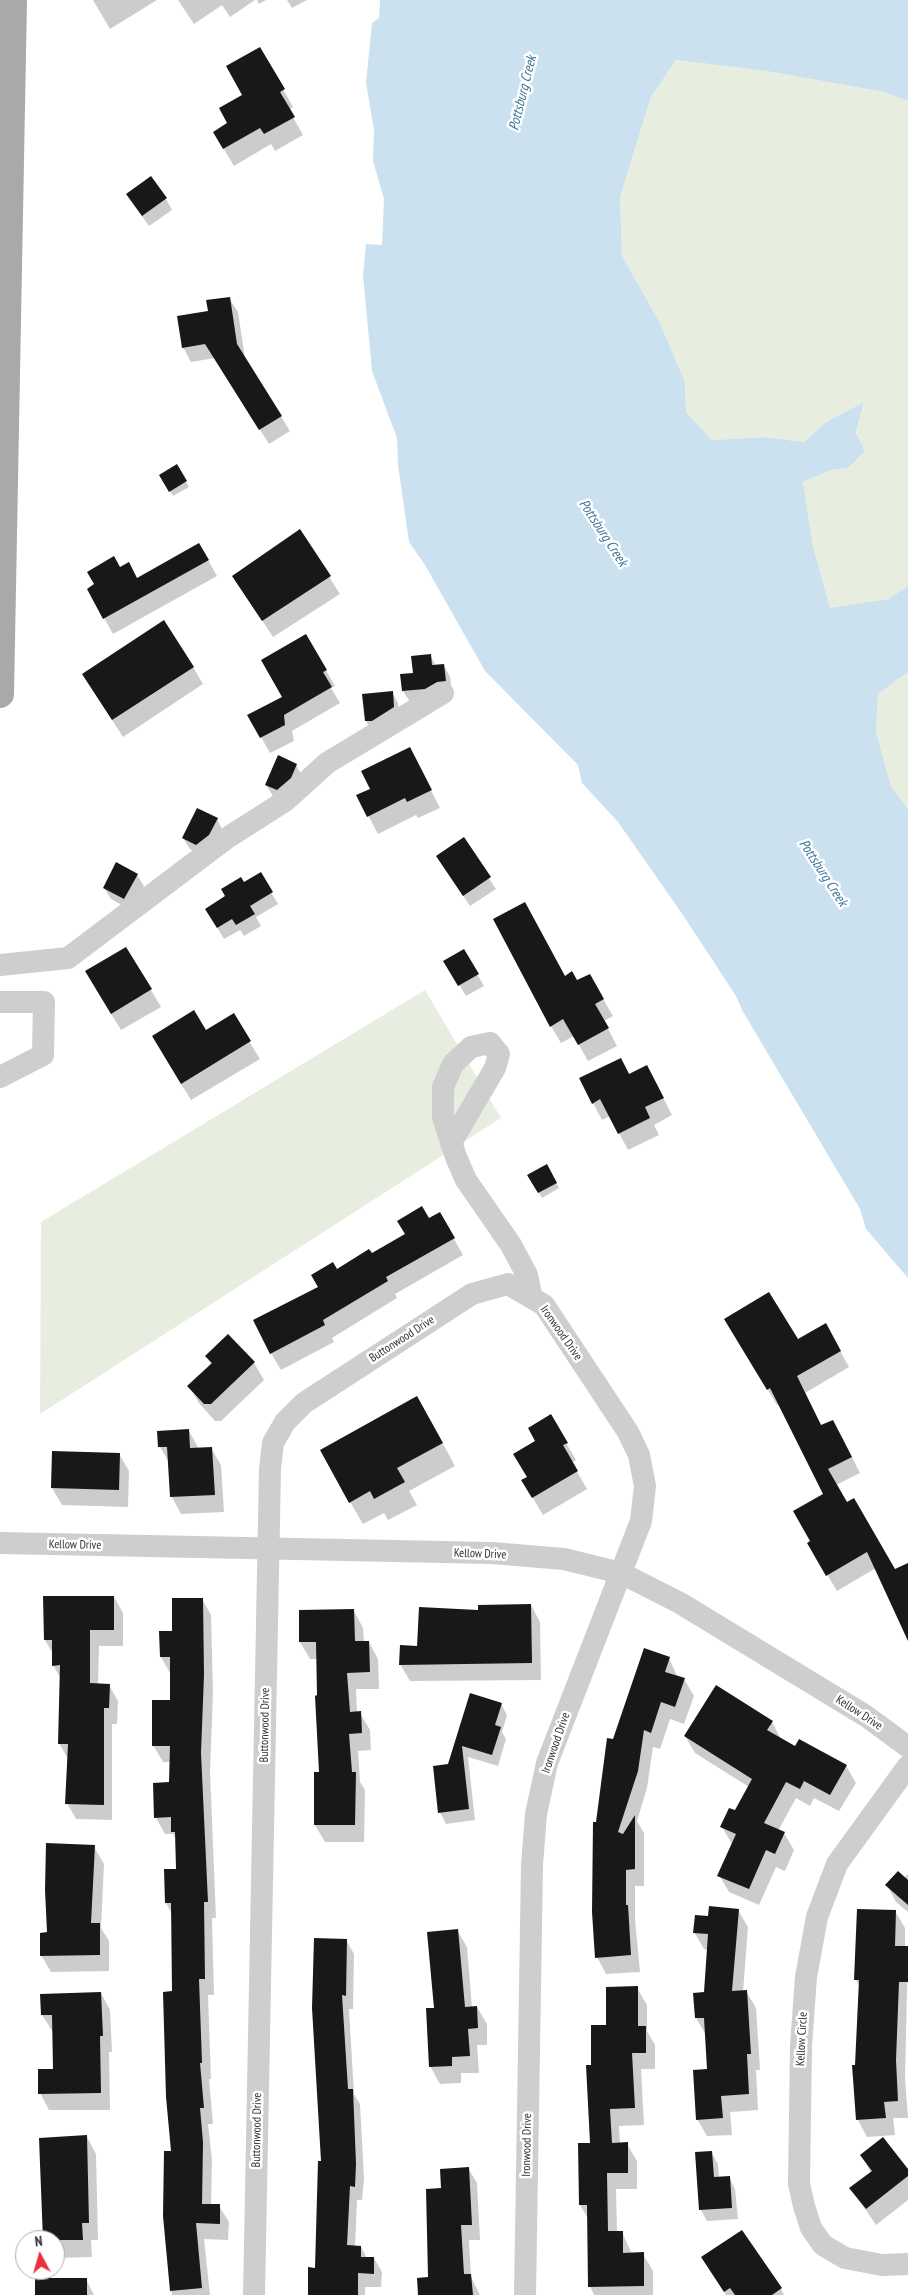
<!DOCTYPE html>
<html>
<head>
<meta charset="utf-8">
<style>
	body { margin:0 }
	#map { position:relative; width:908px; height:2295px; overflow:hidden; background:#fff; font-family:"PT Sans Narrow",sans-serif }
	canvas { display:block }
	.north { position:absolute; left:15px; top:2230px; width:50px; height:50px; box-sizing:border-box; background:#fff; border:1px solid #adadad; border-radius:50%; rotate:354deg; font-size:14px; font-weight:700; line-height:20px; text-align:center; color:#313131 }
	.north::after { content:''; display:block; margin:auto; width:18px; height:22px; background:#ed2f3f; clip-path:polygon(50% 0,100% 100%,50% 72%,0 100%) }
</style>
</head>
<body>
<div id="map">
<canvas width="908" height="2295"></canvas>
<div class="north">N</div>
</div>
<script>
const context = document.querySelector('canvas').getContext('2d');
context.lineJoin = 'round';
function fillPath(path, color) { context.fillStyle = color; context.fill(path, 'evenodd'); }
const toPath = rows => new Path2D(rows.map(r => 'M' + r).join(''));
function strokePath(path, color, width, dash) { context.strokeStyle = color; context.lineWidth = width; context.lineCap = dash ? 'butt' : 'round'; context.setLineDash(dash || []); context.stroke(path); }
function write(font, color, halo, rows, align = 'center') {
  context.font = font + ' "PT Sans Narrow",sans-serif'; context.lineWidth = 5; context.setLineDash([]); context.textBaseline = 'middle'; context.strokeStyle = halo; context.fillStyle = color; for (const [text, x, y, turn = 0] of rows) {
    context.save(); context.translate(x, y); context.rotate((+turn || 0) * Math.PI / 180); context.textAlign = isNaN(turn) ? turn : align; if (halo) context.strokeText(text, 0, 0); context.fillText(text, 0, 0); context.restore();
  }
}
const green = toPath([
	[676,60,766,71,884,92,908,101,908,586,888,599,830,609,813,546,803,482,832,470,848,468,864,402,826,422,804,442,763,437,712,440,686,412,685,382,660,323,622,256,620,197,651,97],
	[908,672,908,809,891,786,876,732,878,694],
	[425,990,501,1118,40,1414,41,1222]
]);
const water = toPath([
	[380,0,908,0,908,101,884,92,766,71,676,60,651,97,620,197,622,256,660,323,685,382,686,412,712,440,763,437,804,442,826,422,864,402,856,433,865,451,848,468,832,470,803,482,813,546,830,608,888,599,908,586,908,672,878,694,876,732,891,786,908,809,908,1278,866,1229,860,1209,742,1010,736,996,683,915,618,822,582,783,578,765,485,671,425,565,409,542,398,465,397,438,372,371,363,275,366,244,382,245,384,199,373,161,374,130,366,83,372,23,379,18]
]);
const shadow = toPath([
	[93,0,157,0,110,29],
	[178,0,255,0,230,17,222,5,194,24],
	[257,0,266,0,259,4],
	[287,0,307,0,292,8],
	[260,48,293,107,289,110,303,135,275,151,271,144,234,166,214,132,229,124,244,95],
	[166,199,172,210,149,226,134,205],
	[229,298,238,312,245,358,290,431,269,444,215,358,191,362,183,347,209,312],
	[177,466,189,487,173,496,160,475],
	[300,531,340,594,273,637,233,576],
	[208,560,217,576,113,634,88,589,120,569,137,579],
	[306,636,335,686,331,688,340,703,292,731,294,741,270,753,249,716,284,697],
	[430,655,436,666,444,665,450,677,452,692,410,702,403,691],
	[193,667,203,684,123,737,83,675],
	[392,692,398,703,400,719,373,732,366,721,364,695],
	[410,749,440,808,418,818,416,815,378,834,358,796,371,790],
	[296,765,302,776,273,796,266,785],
	[217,819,223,831,203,856,190,849,183,838],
	[463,839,496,889,470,906,444,867],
	[117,864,137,875,144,886,131,910,111,899,104,888],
	[260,874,278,904,256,917,261,926,244,936,240,930,224,939,206,909],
	[126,948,161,1007,121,1030,96,989],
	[464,951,484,986,466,996,445,961],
	[589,975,613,1016,604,1021,617,1046,588,1061,574,1036,561,1043,551,1026,565,977,577,982],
	[233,1015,260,1059,191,1100,163,1054],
	[621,1059,630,1075,656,1084,672,1115,654,1125,659,1135,628,1150,610,1116,602,1120,593,1103],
	[547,1166,559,1188,542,1198,529,1176],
	[439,1213,463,1255,395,1294,397,1298,332,1338,334,1342,281,1370,271,1353,320,1288,337,1270,371,1255],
	[826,1325,849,1367,805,1393,822,1427,842,1437,860,1473,836,1485,847,1504,895,1571,908,1565,908,1636,876,1568,837,1591,809,1544,812,1542,824,1494,779,1404,777,1405,735,1335,797,1341],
	[228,1336,254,1363,264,1380,221,1421,215,1421,199,1403,189,1386,211,1365,206,1356],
	[550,1416,576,1460,572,1463,587,1489,543,1515,523,1481,528,1478,537,1442],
	[430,1420,455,1466,409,1491,417,1505,388,1520,384,1513,363,1524,350,1502],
	[189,1431,199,1449,211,1448,221,1465,224,1512,181,1514,172,1497,170,1464,160,1447],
	[119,1454,129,1471,128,1507,62,1505,52,1488],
	[114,1597,123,1613,123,1646,99,1646,98,1685,109,1685,118,1701,117,1724,112,1724,112,1820,76,1819,67,1803,68,1759,59,1743,61,1679,53,1665,53,1654,45,1640],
	[202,1599,211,1615,213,1692,210,1771,216,1918,212,1918,214,1995,208,1995,211,2079,209,2079,213,2124,208,2124,212,2160,211,2206,219,2206,229,2222,228,2240,204,2239,210,2295,172,2295,164,2216,173,2153,174,1993,172,1914,166,1903,165,1870,178,1870,176,1839,173,1834,165,1834,156,1818,170,1784,171,1762,163,1762,153,1745,172,1701,170,1673,161,1657,174,1633],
	[531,1605,540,1622,541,1680,410,1681,400,1664,418,1647,479,1611],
	[300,1611,354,1611,363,1628,364,1642,369,1642,378,1659,379,1689,356,1689,357,1713,360,1713,370,1730,371,1750,358,1751,360,1782,365,1790,364,1842,325,1842,315,1825,321,1773,318,1659,310,1659,300,1642],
	[669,1658,678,1678,684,1679,694,1696,684,1724,670,1719,660,1749,653,1747,647,1788,637,1821,644,1833,644,1886,635,1886,635,1919,640,1972,606,1974,597,1957,597,1823,614,1741],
	[471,1695,501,1704,507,1715,502,1732,506,1739,498,1766,468,1757,475,1820,446,1824,440,1812,449,1765],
	[772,1722,781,1739,796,1748,846,1766,856,1783,839,1811,814,1798,810,1806,796,1798,778,1831,784,1833,794,1850,785,1871,776,1867,759,1905,729,1892,719,1875,732,1844,722,1827,735,1812,749,1787,695,1753,685,1736],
	[94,1847,104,1864,101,1928,109,1941,109,1971,51,1972,41,1955,48,1933],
	[908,1874,908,1912,896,1902,887,1885,904,1878],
	[738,1910,748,1927,743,1992,746,1991,756,2008,760,2070,756,2070,758,2110,730,2112,732,2135,707,2136,697,2119,708,2070,706,2035,696,2018,705,1994,708,1950,704,1949,694,1932,709,1917],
	[858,1910,895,1911,905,1928,905,1948,908,1948,905,2078,908,2118,893,2118,895,2135,867,2137,858,2120,857,2066,860,1987,856,1980],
	[457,1930,467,1947,472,2008,477,2007,487,2024,487,2045,477,2045,479,2073,461,2073,461,2083,440,2084,430,2066,435,2009],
	[346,1940,354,1954,353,2009,349,2009,354,2094,360,2104,364,2179,362,2200,357,2200,355,2247,361,2247,367,2258,374,2258,382,2272,381,2287,365,2287,365,2295,309,2295,317,2269,323,2163],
	[637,1988,647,2005,647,2031,655,2045,655,2069,641,2069,644,2125,619,2126,620,2144,627,2144,637,2161,637,2189,616,2189,617,2232,622,2232,632,2254,643,2254,653,2271,653,2295,594,2295,590,2286,589,2220,580,2205,592,2144,592,2066,607,2026],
	[101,1993,110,2010,112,2052,109,2052,110,2110,49,2110,40,2093,54,2070,53,2032,42,2015],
	[87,2137,96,2154,98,2240,91,2240,92,2257,55,2258,55,2240,44,2240],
	[711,2152,718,2164,719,2178,729,2177,735,2189,738,2219,707,2221,701,2210],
	[862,2156,908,2171,908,2200,876,2225,851,2188,871,2173],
	[468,2168,477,2183,480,2240,469,2240,471,2277,480,2295,419,2295,430,2278,442,2189],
	[742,2231,781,2289,784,2295,726,2295,713,2274],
	[86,2279,94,2295,36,2295]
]);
const building = toPath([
	[260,47,285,89,280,92,295,117,264,134,260,128,223,149,213,132,227,123,219,108,242,95,226,66],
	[151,176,167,198,142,216,126,194],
	[230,297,237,344,282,416,259,430,205,344,182,348,177,316,208,311,206,300],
	[177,464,187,481,169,492,159,475],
	[300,529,331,576,262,621,232,576],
	[199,543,209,560,103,619,87,589,94,584,87,572,114,556,120,567,129,562,137,578],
	[164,620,194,667,112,720,82,674],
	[306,634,327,670,323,672,332,687,284,715,285,725,260,738,247,715,282,697,261,660],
	[431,654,432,665,444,664,446,681,437,682,425,689,402,691,400,674,413,673,411,656],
	[393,691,394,707,372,721,365,721,362,694],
	[410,747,432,790,407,802,405,798,367,817,356,795,370,789,361,771],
	[278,755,297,764,291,778,277,790,265,785],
	[197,808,218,818,209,835,196,845,182,838],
	[464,837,491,877,463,896,436,856],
	[116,862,138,874,124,899,103,888],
	[261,872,273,892,250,906,255,914,236,925,232,919,217,928,205,909,225,896,221,889,241,877,244,882],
	[525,902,565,976,572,971,577,980,590,974,604,999,595,1004,609,1028,578,1045,563,1019,550,1027,493,919],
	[126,947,152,989,111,1014,85,971],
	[464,949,479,974,458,986,443,961],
	[194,1010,206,1030,234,1013,251,1041,181,1084,152,1036],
	[621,1058,629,1074,647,1065,664,1098,645,1107,650,1118,618,1134,600,1099,592,1104,579,1078],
	[547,1164,557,1183,538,1193,527,1175],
	[422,1206,429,1218,440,1212,455,1238,386,1277,388,1281,323,1320,325,1325,270,1354,253,1320,318,1287,311,1275,333,1262,337,1269,369,1249,372,1253,405,1234,397,1221],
	[769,1292,798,1339,826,1323,841,1351,797,1376,821,1425,833,1420,852,1457,828,1469,847,1502,854,1498,895,1569,908,1563,908,1641,867,1552,826,1576,807,1543,810,1541,793,1511,823,1494,770,1388,767,1390,724,1319],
	[228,1334,255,1362,211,1404,204,1404,187,1386,212,1363,205,1356],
	[417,1396,443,1443,397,1468,405,1482,374,1499,370,1491,349,1503,320,1450],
	[551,1414,568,1443,563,1445,578,1471,532,1498,521,1480,527,1477,513,1454,535,1441,528,1428],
	[189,1429,190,1448,212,1447,215,1495,170,1497,167,1447,158,1447,157,1431],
	[52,1451,120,1453,119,1490,51,1488],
	[43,1596,114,1596,114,1630,90,1630,90,1683,110,1684,109,1708,104,1708,104,1805,65,1804,68,1744,58,1744,60,1665,52,1666,52,1640,44,1640],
	[172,1598,203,1598,204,1675,201,1753,208,1902,204,1902,205,1979,199,1979,202,2063,200,2063,204,2108,200,2108,203,2142,202,2204,220,2204,220,2224,196,2223,202,2288,170,2291,163,2216,164,2151,171,2151,166,2097,163,1992,172,1991,171,1903,165,1903,164,1869,176,1869,175,1832,171,1832,171,1817,154,1818,153,1783,169,1782,170,1746,152,1746,152,1700,170,1700,170,1657,160,1657,159,1631,172,1631],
	[531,1604,532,1663,399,1665,400,1645,417,1646,419,1607,478,1610,478,1605],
	[354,1609,355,1641,369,1641,370,1672,347,1673,350,1712,361,1711,362,1733,349,1734,352,1772,356,1772,355,1825,314,1825,314,1772,319,1772,315,1696,317,1695,316,1642,299,1642,299,1610],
	[644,1648,670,1657,665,1672,685,1678,675,1707,661,1702,651,1733,644,1730,638,1771,618,1832,623,1834,635,1815,635,1869,626,1870,626,1905,628,1905,631,1955,595,1958,592,1912,593,1822,596,1822,607,1738,613,1739],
	[716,1685,773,1721,767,1730,795,1746,799,1739,847,1765,830,1795,804,1781,800,1789,786,1782,764,1823,785,1832,775,1854,766,1850,749,1889,717,1876,736,1834,720,1827,729,1808,735,1810,752,1779,684,1736],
	[470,1693,502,1703,495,1725,501,1727,492,1755,462,1746,469,1809,438,1813,433,1766,448,1764],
	[46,1843,95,1845,91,1923,100,1923,100,1955,40,1956,40,1933,47,1932,45,1890],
	[898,1871,908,1880,908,1905,885,1885],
	[709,1906,739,1909,732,1991,747,1990,751,2054,747,2054,749,2094,721,2096,723,2118,696,2120,693,2070,707,2069,704,2018,695,2018,693,1993,704,1992,708,1934,693,1933,695,1915,708,1916],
	[857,1909,896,1910,895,1946,908,1946,908,1982,899,1982,896,2060,898,2101,884,2102,886,2118,856,2120,852,2065,855,2065,859,1980,854,1980],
	[458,1929,465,2007,477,2006,478,2028,468,2029,470,2056,452,2057,452,2066,429,2067,426,2008,434,2008,427,1932],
	[314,1938,347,1939,346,1996,342,1995,348,2089,353,2089,356,2164,355,2187,350,2186,347,2245,361,2246,361,2257,374,2257,374,2274,358,2273,358,2295,308,2295,308,2267,315,2268,318,2161,321,2161,312,2008],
	[638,1986,638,2026,646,2026,646,2053,632,2053,635,2108,610,2109,612,2143,628,2142,628,2173,607,2173,608,2231,623,2231,623,2253,644,2252,644,2286,588,2287,587,2205,579,2205,578,2143,590,2143,586,2065,591,2065,591,2025,606,2025,606,1987],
	[101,1992,103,2036,100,2036,101,2093,38,2094,38,2069,53,2069,52,2015,41,2015,40,1994],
	[87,2135,89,2223,82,2223,83,2240,43,2240,39,2138],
	[883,2137,908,2169,908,2176,866,2209,849,2188,872,2171,860,2155],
	[712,2151,714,2177,730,2176,732,2208,699,2210,695,2152],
	[469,2167,472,2225,461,2225,464,2274,471,2274,473,2295,418,2295,417,2278,428,2277,426,2189,441,2188,440,2169],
	[742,2230,782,2288,772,2295,735,2295,730,2288,724,2292,701,2257],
	[35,2278,87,2278,87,2295,35,2295]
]);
const minor = toPath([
	[0,965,68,958,227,838,285,801,327,763,443,693],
	[0,1002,44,1002,43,1055,0,1077],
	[451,1143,495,1068,499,1054,490,1043,471,1047,453,1064,443,1087,443,1117,456,1157,466,1180,511,1245,527,1275,532,1298],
	[0,1543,492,1553,564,1559,621,1573,680,1603,866,1716,908,1747],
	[908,1766,837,1864,817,1917,806,1977,801,2046,799,2184,804,2206,811,2228,823,2245,845,2258,882,2265,908,2264],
	[254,2295,270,1469,273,1443,285,1422,304,1403,472,1294,508,1284,544,1305,628,1432,639,1455,645,1486,641,1521,547,1763,536,1814,532,1865,525,2295]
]);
const major = toPath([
	[0,694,13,0]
]);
const streetNames = [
	["Ironwood Drive",561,1333,55],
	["Buttonwood Drive",402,1339,-33],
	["Kellow Drive",75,1545,1],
	["Kellow Drive",480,1554,2],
	["Kellow Drive",859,1713,33],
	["Buttonwood Drive",265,1725,-89],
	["Ironwood Drive",556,1743,-71],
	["Kellow Circle",802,2039,-87],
	["Buttonwood Drive",257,2130,-89],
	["Ironwood Drive",527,2145,-89]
];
const waterNames = [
	["Pottsburg Creek",523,93,-76],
	["Pottsburg Creek",603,533,57],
	["Pottsburg Creek",823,873,57]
];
fillPath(green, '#e8eedf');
fillPath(water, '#cbe1ef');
fillPath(shadow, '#0003');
fillPath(building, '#181818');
strokePath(minor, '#cecece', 22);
strokePath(major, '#a9a9a9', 28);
write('12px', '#313131', '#fff', streetNames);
write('italic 14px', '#3a7598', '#fff', waterNames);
</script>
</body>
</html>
